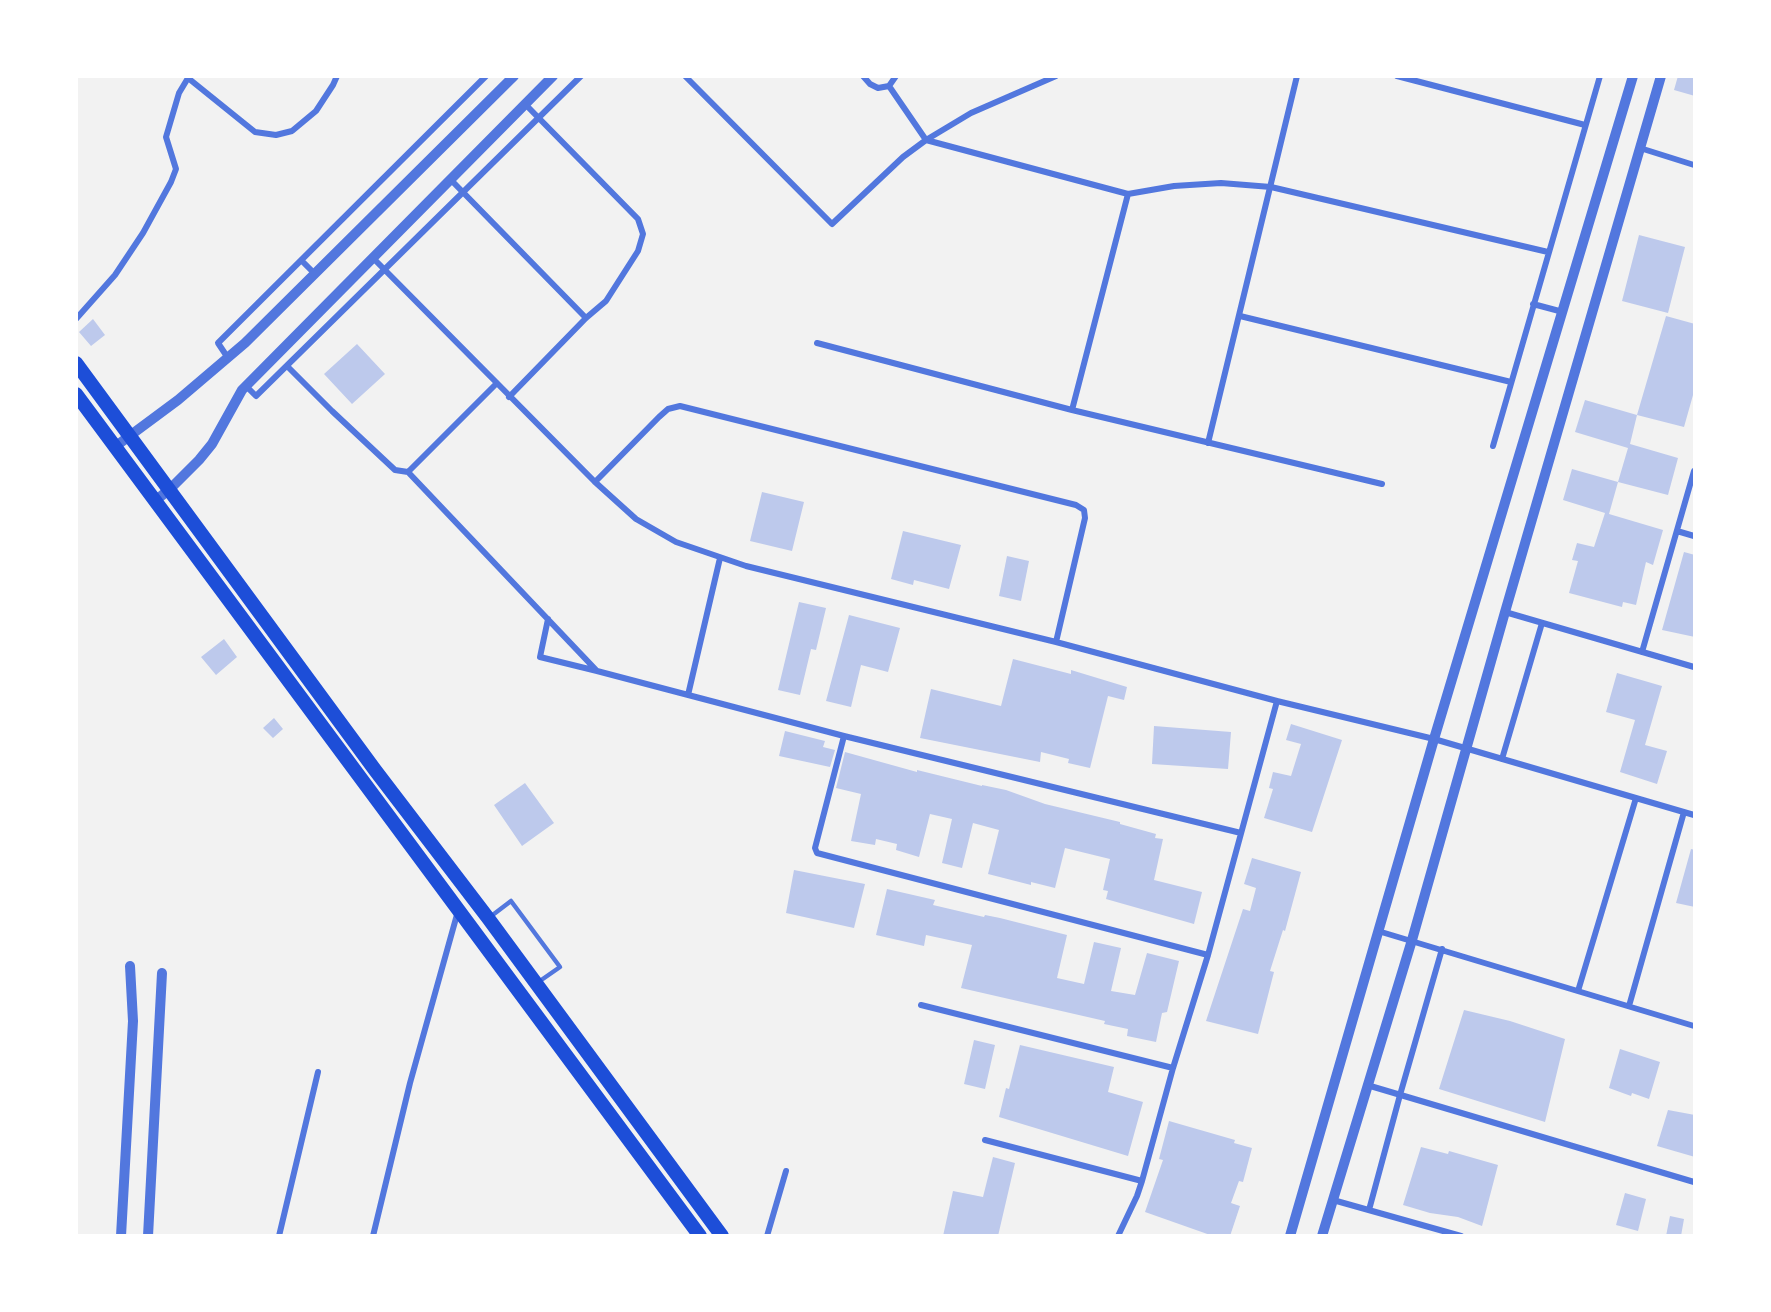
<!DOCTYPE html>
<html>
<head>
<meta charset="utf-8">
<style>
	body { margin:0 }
	#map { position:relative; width:1771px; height:1312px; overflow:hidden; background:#f2f2f2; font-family:"PT Sans",sans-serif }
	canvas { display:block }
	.frame { position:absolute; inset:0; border:78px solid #fff; pointer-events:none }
</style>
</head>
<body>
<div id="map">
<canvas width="1771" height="1312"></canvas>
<div class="frame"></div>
</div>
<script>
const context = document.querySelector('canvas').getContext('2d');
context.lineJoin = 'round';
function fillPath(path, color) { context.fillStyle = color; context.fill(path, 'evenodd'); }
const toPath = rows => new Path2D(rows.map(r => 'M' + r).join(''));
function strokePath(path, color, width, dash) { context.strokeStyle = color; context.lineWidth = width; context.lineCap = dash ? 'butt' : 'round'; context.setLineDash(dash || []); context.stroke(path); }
const building = toPath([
	[1678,76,1695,76,1695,96,1674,90],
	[1639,235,1685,247,1668,313,1622,301],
	[1666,316,1695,324,1695,388,1684,427,1637,415],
	[93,319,105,335,91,346,79,332],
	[357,344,385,374,352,404,324,374],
	[1585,400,1637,415,1630,444,1678,458,1668,495,1618,482,1628,448,1575,432],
	[1572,469,1618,482,1609,514,1663,530,1653,565,1646,562,1636,605,1623,602,1622,607,1569,593,1578,561,1572,560,1577,543,1594,547,1605,513,1563,500],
	[762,492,804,502,792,551,750,541],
	[903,531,961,545,949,589,914,580,913,585,891,579],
	[1684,552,1695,555,1695,637,1662,630],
	[1007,556,1029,561,1021,601,999,596],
	[799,602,826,608,816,650,811,649,800,695,778,690],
	[849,615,900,628,888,672,861,665,851,707,826,701],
	[224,639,237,657,216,675,201,657],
	[1013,659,1071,674,1071,670,1127,687,1124,700,1108,696,1090,768,1068,763,1069,759,1041,752,1040,762,920,738,931,689,1001,706],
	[1617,673,1662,686,1645,745,1667,751,1657,784,1620,772,1635,720,1606,712],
	[274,718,283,729,273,738,263,728],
	[1291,724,1342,740,1312,832,1264,818,1273,789,1269,788,1273,772,1291,776,1301,744,1286,740],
	[1154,726,1231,732,1228,769,1152,764],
	[785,731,825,741,823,747,835,750,830,767,779,756],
	[845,752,917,772,917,770,982,786,982,785,1006,790,1045,804,1120,822,1120,824,1156,834,1155,838,1163,839,1154,880,1202,892,1194,924,1106,899,1108,891,1103,890,1110,859,1065,848,1055,888,1031,882,1031,885,988,874,999,830,973,823,962,868,942,863,952,819,930,814,919,857,896,850,897,844,876,839,875,845,851,841,861,794,836,788],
	[525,783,554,823,522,846,494,805],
	[1691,849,1695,850,1695,907,1676,903],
	[1252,858,1301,872,1285,931,1283,930,1270,971,1274,972,1258,1034,1206,1021,1243,909,1250,911,1256,888,1244,884],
	[794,870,865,884,854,928,786,913],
	[887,889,935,900,933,905,984,917,985,915,1000,918,1067,935,1057,978,1084,984,1094,942,1121,948,1111,991,1135,995,1147,953,1179,961,1167,1012,1162,1013,1156,1042,1127,1036,1128,1029,1104,1024,1105,1021,961,988,972,945,926,935,924,946,876,935],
	[1464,1010,1510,1021,1565,1039,1545,1122,1439,1089],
	[974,1040,995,1045,985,1089,964,1084],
	[1020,1045,1114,1067,1108,1092,1143,1102,1128,1156,999,1117,1006,1088,1009,1089],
	[1620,1049,1660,1062,1649,1099,1632,1093,1631,1096,1609,1088],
	[1668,1110,1695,1115,1695,1157,1657,1146],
	[1169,1121,1235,1140,1234,1143,1252,1148,1243,1182,1239,1181,1231,1203,1240,1206,1230,1236,1213,1236,1145,1212,1163,1160,1159,1159],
	[1421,1147,1448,1154,1449,1151,1498,1165,1482,1226,1458,1217,1430,1213,1403,1205],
	[993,1157,1015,1163,998,1236,943,1236,953,1191,983,1197],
	[1625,1193,1646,1199,1638,1231,1616,1225],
	[1670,1216,1684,1219,1681,1236,1666,1236]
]);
const service = toPath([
	[490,917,511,901,560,967,537,983]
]);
const minor = toPath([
	[685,76,832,224,903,157,926,140,971,113,1056,76],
	[863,76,870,84,878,88,889,86,896,76],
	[1397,76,1585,125],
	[889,86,926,140,1128,194,1174,186,1221,183,1271,187,1548,252],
	[1640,148,1694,165],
	[451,180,586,318],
	[373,258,595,482,636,519,676,542,746,566,1056,642,1277,701,1434,739,1694,815],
	[301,260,315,274],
	[1533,304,1563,312],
	[1240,316,1511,382],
	[76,319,115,275,143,233,171,182,176,169,166,137,179,93,188,78,255,132,276,135,292,131,316,111,333,85,337,76],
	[817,343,1072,410,1382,484],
	[228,358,218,343,486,76],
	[287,366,332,411,395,470,408,472,597,671,844,736,1241,833],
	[246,386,256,396,581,76],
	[509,397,586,318,606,301,638,251,643,234,638,219,525,104],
	[1072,410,1128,194],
	[1208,443,1297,76],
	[1493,446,1600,76],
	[408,472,497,383],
	[595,482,659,417,668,409,680,406,1076,505,1084,510,1085,518,1056,642],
	[1677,531,1694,536],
	[1505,612,1694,667],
	[548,619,540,657,597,671],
	[1642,652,1694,471],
	[688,695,720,558],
	[844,736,815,848,817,853,1208,955],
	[1502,759,1542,623],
	[1378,931,1694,1026],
	[1578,991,1636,798],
	[921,1005,1173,1068],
	[1629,1006,1684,812],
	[1367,1085,1694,1182],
	[985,1140,1142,1181],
	[1333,1200,1461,1236],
	[1369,1210,1400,1095,1442,949],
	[279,1236,318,1072],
	[373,1236,410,1083,458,911],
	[767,1236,786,1171],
	[1118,1236,1137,1196,1142,1181,1173,1068,1208,955,1277,701]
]);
const tertiary = toPath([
	[116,446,178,400,245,343,514,76],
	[156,500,170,489,199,460,212,444,242,390,553,76],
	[121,1236,133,1021,130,966],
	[148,1236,162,973],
	[1290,1236,1434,739,1633,76],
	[1322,1236,1412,940,1505,612,1661,76]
]);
const primary = toPath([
	[76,363,375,770,488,918,722,1236],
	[76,394,700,1236]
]);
fillPath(building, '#bdc9ec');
strokePath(service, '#5277de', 4.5);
strokePath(minor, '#5277de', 6);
strokePath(tertiary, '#5277de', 10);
strokePath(primary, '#1d4ed8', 14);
</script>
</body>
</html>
